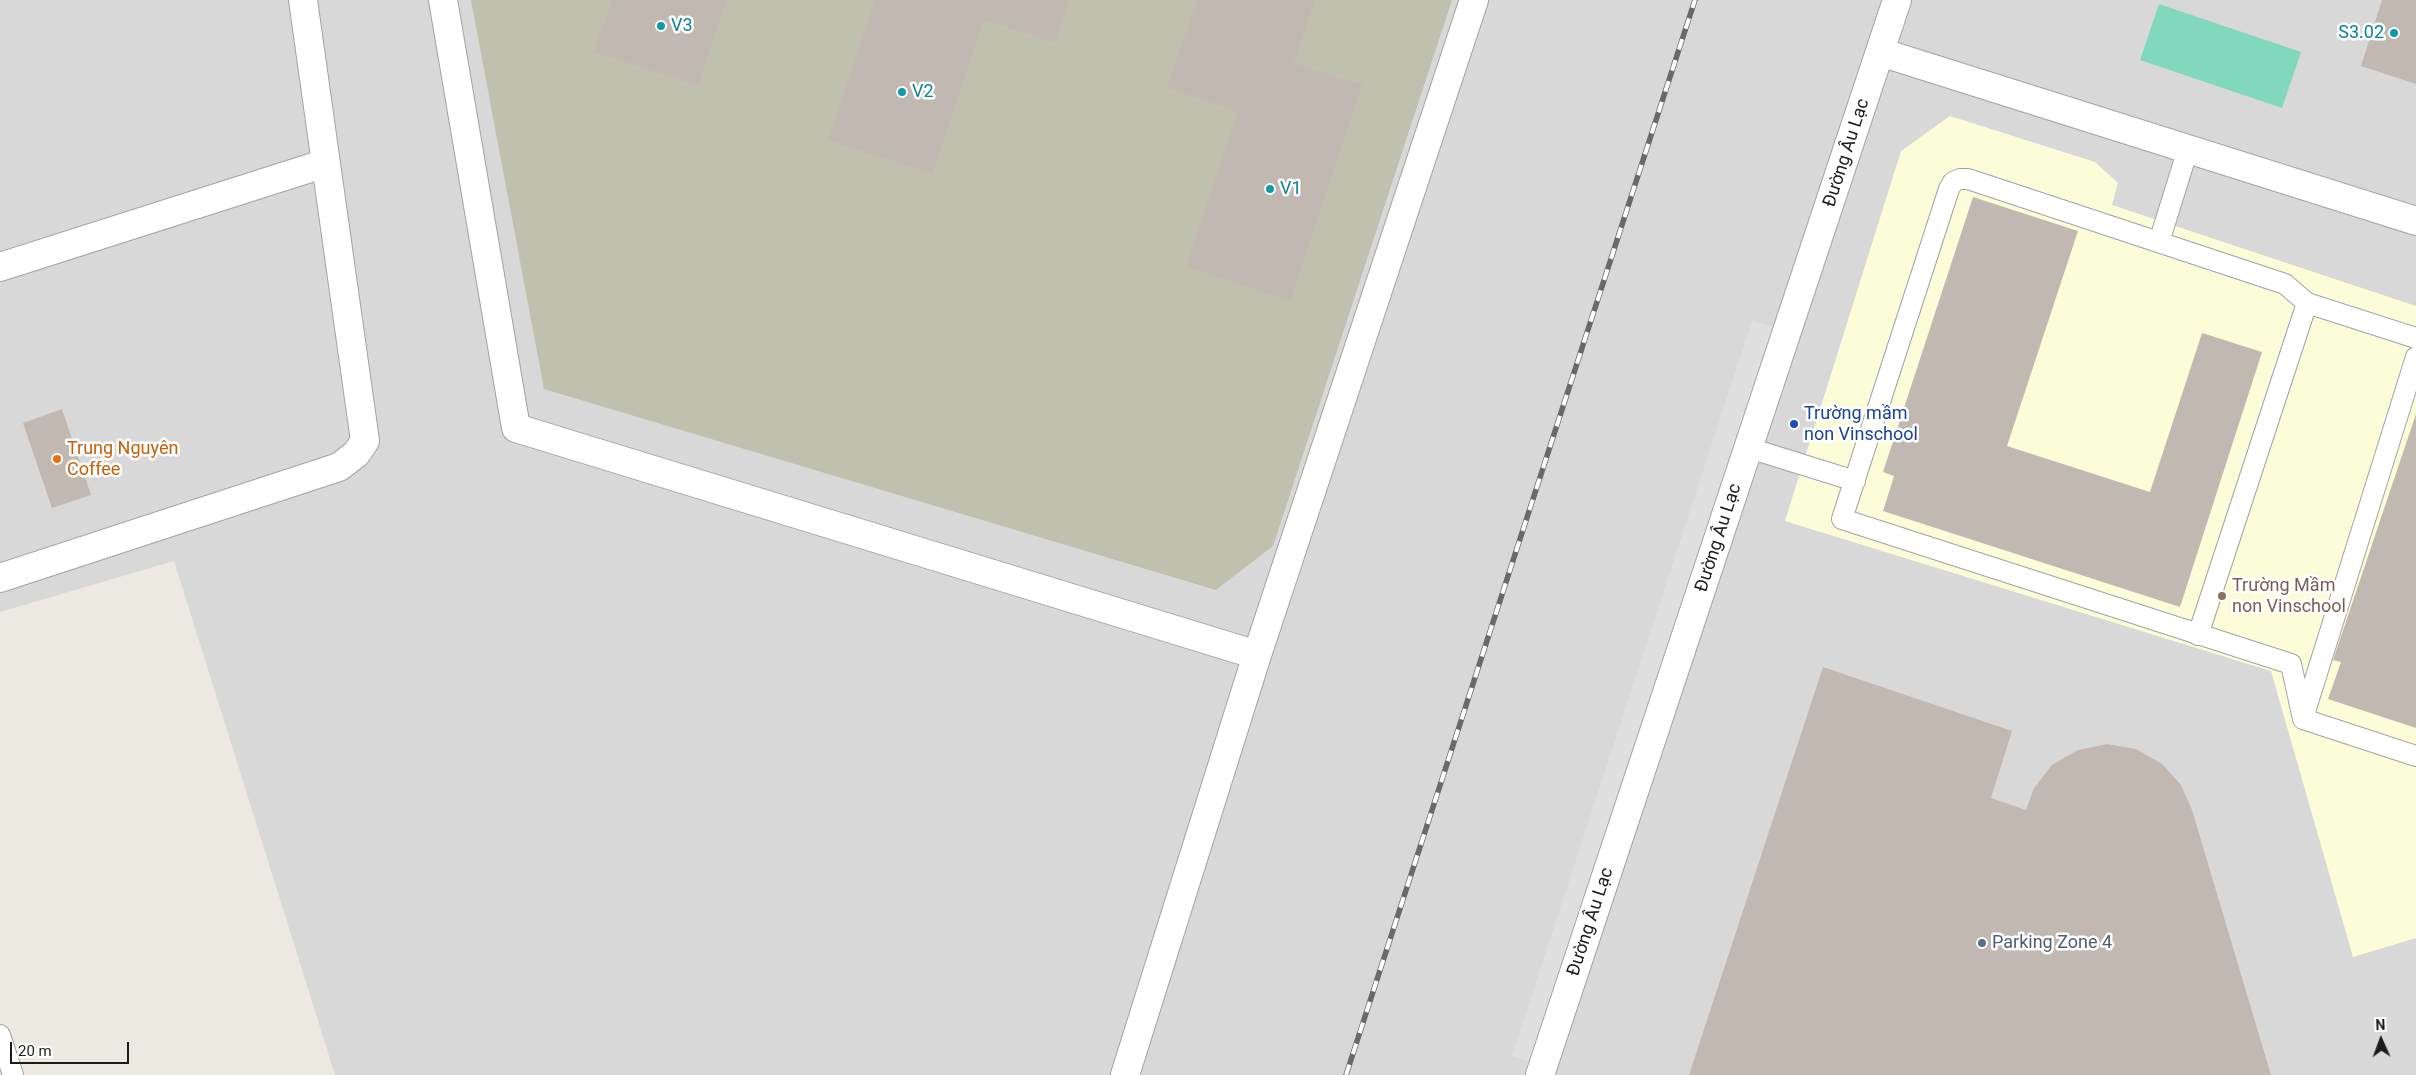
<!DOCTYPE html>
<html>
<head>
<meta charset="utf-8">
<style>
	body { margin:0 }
	#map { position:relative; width:2416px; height:1075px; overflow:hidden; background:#ece9e1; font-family:Roboto,sans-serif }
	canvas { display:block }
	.north { position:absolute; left:2356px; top:1015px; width:50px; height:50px; -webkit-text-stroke:4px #fff; paint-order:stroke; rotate:358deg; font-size:14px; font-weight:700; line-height:20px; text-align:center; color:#1b1b1b }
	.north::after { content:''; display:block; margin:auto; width:18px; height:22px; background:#1b1b1b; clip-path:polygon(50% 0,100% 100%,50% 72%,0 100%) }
	.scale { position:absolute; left:10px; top:1042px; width:119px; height:22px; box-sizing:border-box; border:2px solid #1b1b1b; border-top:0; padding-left:6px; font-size:15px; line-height:18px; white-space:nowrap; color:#1b1b1b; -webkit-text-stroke:4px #fff; paint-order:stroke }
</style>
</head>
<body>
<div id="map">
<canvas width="2416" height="1075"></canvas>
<div class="north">N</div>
<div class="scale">20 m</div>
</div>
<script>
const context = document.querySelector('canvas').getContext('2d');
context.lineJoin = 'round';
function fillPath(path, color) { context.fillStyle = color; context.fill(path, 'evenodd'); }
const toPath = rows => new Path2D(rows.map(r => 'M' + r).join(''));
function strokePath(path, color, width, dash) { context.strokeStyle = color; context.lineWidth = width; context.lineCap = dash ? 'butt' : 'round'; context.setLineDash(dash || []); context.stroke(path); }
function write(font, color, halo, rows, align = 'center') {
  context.font = font + ' Roboto,sans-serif'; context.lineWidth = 5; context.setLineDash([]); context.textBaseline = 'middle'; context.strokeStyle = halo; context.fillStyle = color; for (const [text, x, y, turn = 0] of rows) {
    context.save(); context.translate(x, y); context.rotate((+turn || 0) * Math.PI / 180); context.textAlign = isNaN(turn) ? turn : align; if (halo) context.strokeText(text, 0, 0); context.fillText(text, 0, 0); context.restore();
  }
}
const residential = toPath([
	[0,0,2416,0,2416,1075,335,1075,174,561,0,612]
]);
const education = toPath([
	[1950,116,2095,162,2118,183,2112,205,2416,306,2416,938,2353,957,2271,671,1785,521,1901,151]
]);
const construction = toPath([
	[471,0,1452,0,1273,546,1216,590,544,389]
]);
const pitch = toPath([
	[2159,4,2301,52,2282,108,2140,60]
]);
const parking = toPath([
	[1752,321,1776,328,1535,1063,1512,1056]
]);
const building = toPath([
	[612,0,727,0,698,86,594,52],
	[875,0,1069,0,1055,43,984,20,932,174,828,140],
	[1197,0,1315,0,1294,63,1362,85,1290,301,1186,266,1238,112,1167,88],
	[2382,0,2416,0,2416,84,2361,66],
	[1973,197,2078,231,2007,446,2150,492,2202,333,2262,352,2180,607,1883,511,1894,476,1883,472],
	[62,409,91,495,52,508,23,423],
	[2416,414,2416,728,2328,699,2341,662,2333,660],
	[1823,667,2012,731,1991,798,2026,810,2034,788,2052,765,2078,750,2107,744,2136,749,2162,764,2181,785,2192,810,2271,1075,1689,1075]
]);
const lane = toPath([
	[2159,242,2188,149],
	[2416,338,2307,303,2285,284,1968,179,1960,179,1953,182,1949,189,1842,519,2291,664,2303,719,2416,756],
	[1749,448,1855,481],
	[2198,635,2307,303],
	[2303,718,2416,357],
	[0,1035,13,1075]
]);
const street = toPath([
	[443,0,516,428,1257,655],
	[1880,52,2416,221],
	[0,267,326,163],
	[0,578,339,467,356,454,365,441,303,0],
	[1125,1075,1257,655,1474,0],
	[1540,1075,1897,0]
]);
const rail = toPath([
	[1346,1075,1695,0]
]);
const markers = [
	[661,26,5,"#0f9aa8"],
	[2394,33,5,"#0f9aa8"],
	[902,92,5,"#0f9aa8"],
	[1270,189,5,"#0f9aa8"],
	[1794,424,5,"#1a4fb4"],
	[57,459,5,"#e8710a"],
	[2222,596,5,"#8d6e63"],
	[1982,943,5,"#5c6f8a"]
];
const cultureNames = [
	["V3",671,26],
	["S3.02",2384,33,"right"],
	["V2",912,92],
	["V1",1280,189]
];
const streetNames = [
	["Đường Âu Lạc",1847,153,-72],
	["Đường Âu Lạc",1719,538,-72],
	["Đường Âu Lạc",1591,922,-72]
];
const transitNames = [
	["Trường mầm",1804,414],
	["non Vinschool",1804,435]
];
const foodNames = [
	["Trung Nguyên",67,449],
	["Coffee",67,470]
];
const educationNames = [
	["Trường Mầm",2232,586],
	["non Vinschool",2232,607]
];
const serviceNames = [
	["Parking Zone 4",1992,943]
];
fillPath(residential, '#d9d8d8');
fillPath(education, '#fbfdd9');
fillPath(construction, '#bfc0ad');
fillPath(pitch, '#82d8bd');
fillPath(parking, '#dfdfdf');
fillPath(building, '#c1b8b1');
strokePath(lane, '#a2a2a2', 22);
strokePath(street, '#a2a2a2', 30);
strokePath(lane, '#fff', 20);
strokePath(street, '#fff', 28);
strokePath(rail, '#696969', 5.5);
strokePath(rail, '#fff', 4, [11]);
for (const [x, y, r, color] of markers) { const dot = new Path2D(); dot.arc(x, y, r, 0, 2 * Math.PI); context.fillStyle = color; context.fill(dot); strokePath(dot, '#fff', 2); }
write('18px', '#0d838f', '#fff', cultureNames, 'left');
write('18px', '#1b1b1b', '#fff', streetNames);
write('18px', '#164399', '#fff', transitNames, 'left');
write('18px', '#c56008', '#fff', foodNames, 'left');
write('18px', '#785e54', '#fff', educationNames, 'left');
write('18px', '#4e5e75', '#fff', serviceNames, 'left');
</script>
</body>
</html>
